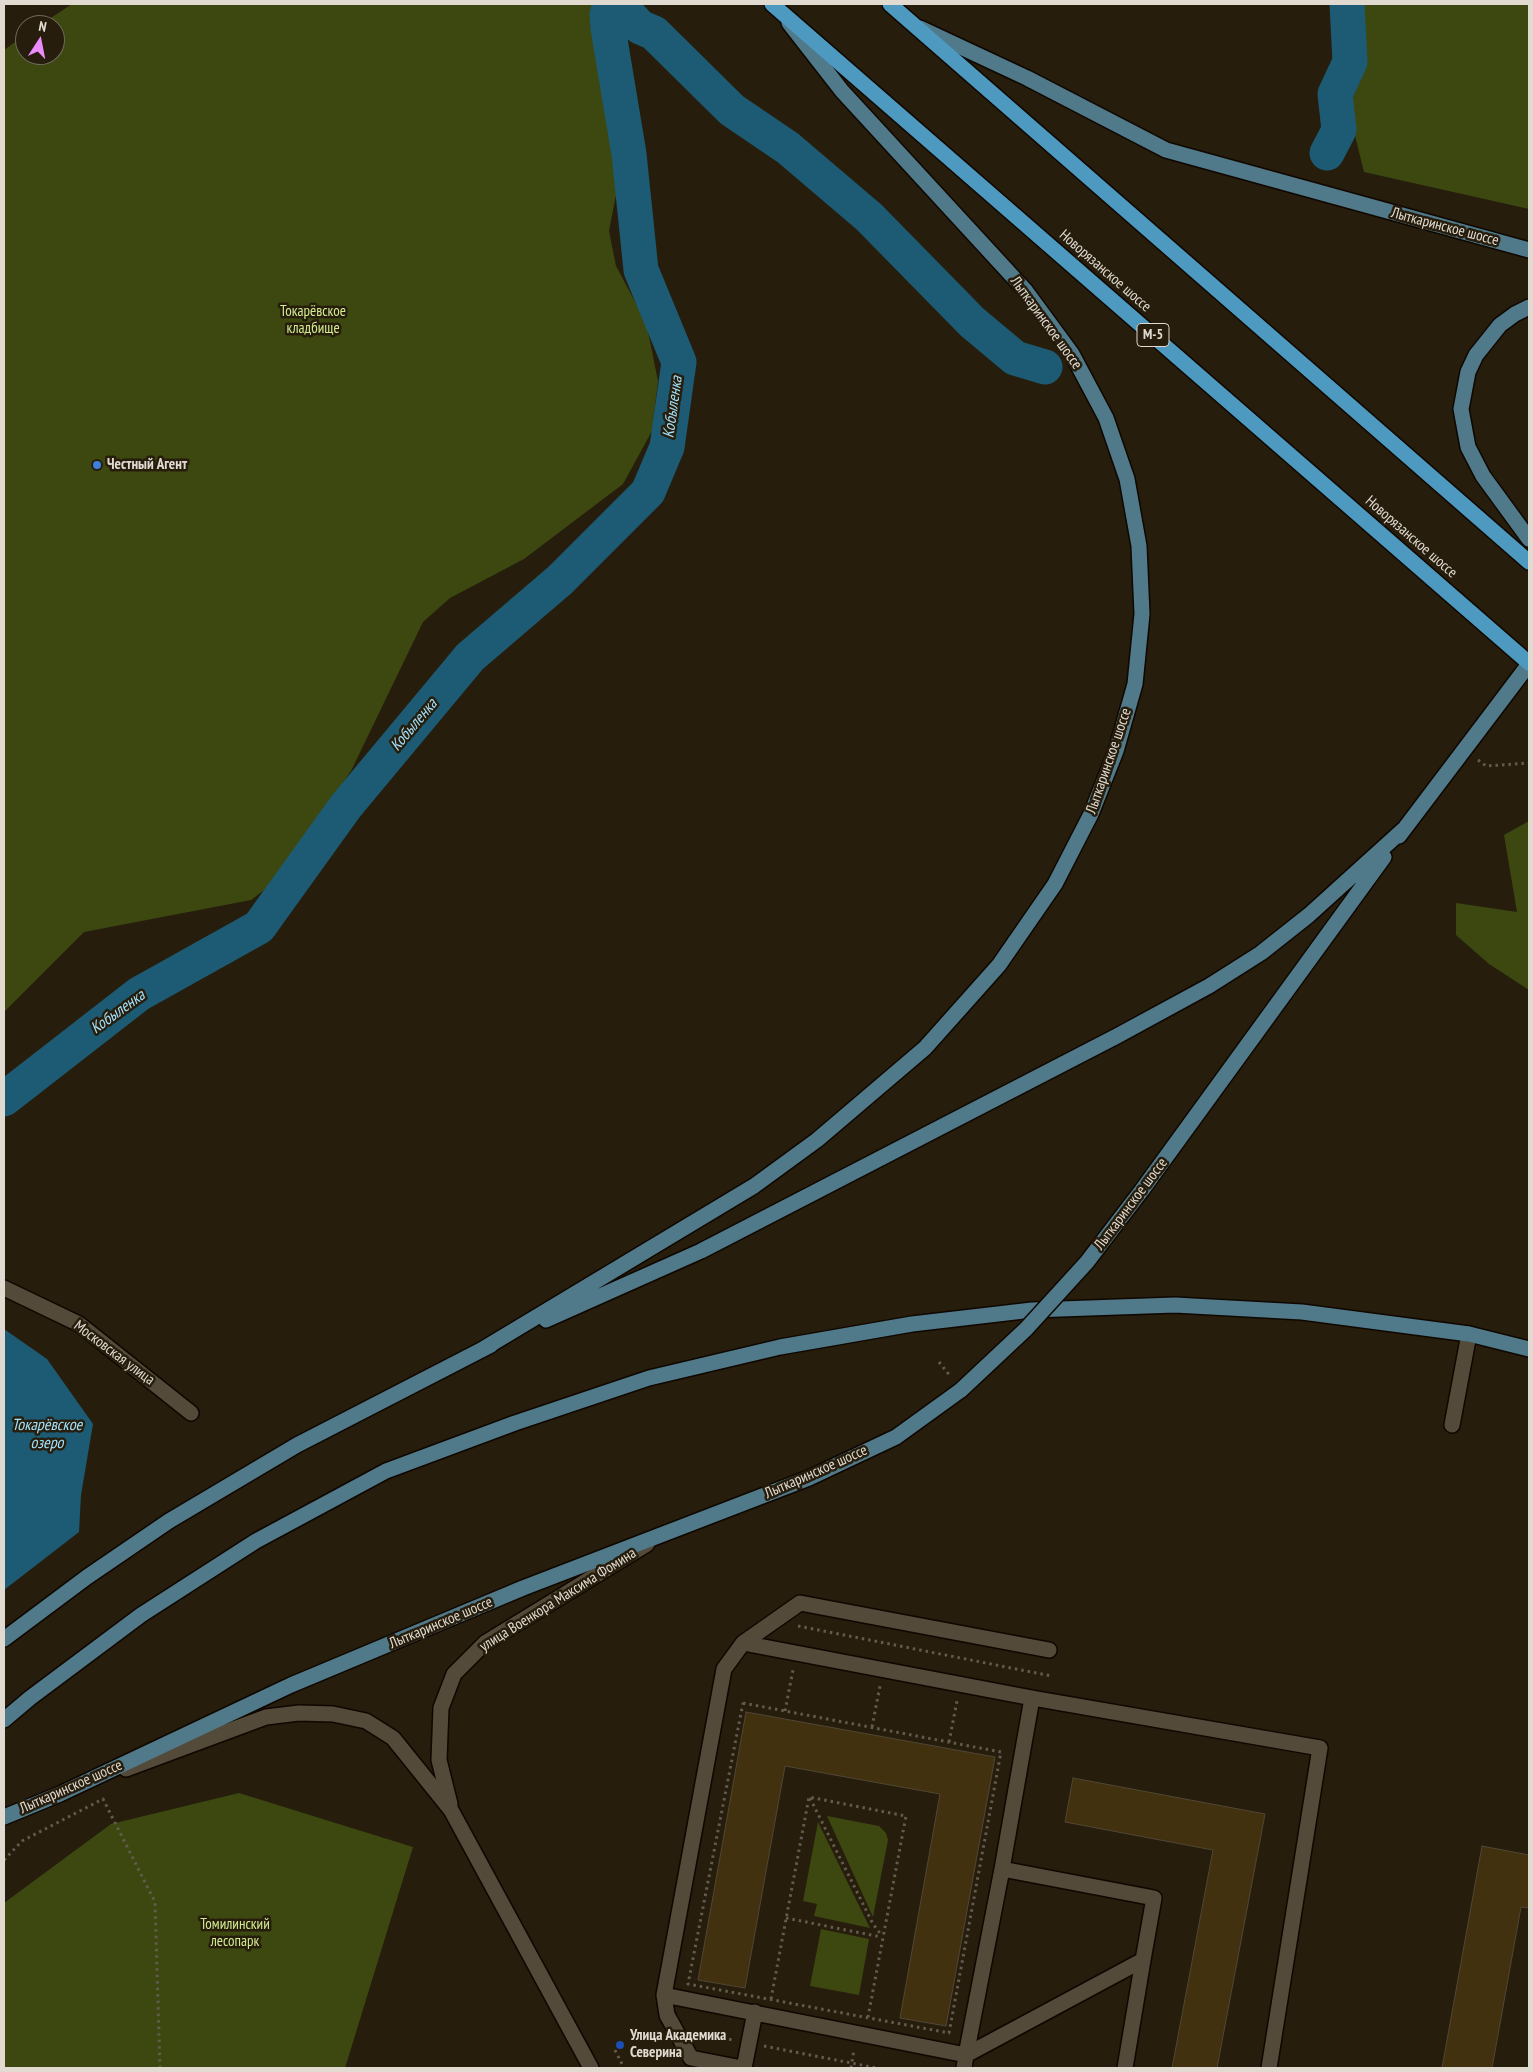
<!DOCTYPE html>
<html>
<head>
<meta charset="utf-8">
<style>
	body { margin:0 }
	#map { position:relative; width:1533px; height:2072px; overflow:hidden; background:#261d0d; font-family:"PT Sans Narrow",sans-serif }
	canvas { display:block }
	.frame { position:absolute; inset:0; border:5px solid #e0dad0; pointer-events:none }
	.north { position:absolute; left:15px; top:15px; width:50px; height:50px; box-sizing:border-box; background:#261d0d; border:1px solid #70695b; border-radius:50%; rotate:11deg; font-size:14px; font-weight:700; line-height:20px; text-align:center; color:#e0dad0 }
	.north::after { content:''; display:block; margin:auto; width:18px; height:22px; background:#ec8cfa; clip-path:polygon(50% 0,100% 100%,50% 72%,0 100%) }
</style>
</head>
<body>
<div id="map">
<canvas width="1533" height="2072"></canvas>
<div class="frame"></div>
<div class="north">N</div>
</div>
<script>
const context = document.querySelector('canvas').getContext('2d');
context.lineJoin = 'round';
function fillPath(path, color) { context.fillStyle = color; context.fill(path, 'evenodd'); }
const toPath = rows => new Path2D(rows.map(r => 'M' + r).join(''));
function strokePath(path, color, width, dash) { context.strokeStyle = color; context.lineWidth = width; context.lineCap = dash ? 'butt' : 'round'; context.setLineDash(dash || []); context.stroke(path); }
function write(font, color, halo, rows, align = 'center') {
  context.font = font + ' "PT Sans Narrow",sans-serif'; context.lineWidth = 5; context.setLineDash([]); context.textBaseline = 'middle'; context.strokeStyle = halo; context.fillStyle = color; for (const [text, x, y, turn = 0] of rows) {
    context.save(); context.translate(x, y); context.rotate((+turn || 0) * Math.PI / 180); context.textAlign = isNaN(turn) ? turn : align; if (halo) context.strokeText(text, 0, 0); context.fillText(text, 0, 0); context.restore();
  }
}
const green = toPath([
	[72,4,594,4,611,62,622,164,609,231,616,266,646,322,658,381,652,431,623,484,524,559,450,598,423,622,351,771,271,885,251,900,84,932,4,1012,4,50,25,35,25,55,55,55,55,25,40,25],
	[1356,4,1529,5,1529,209,1364,172,1350,115,1359,65],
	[1529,821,1529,990,1489,964,1456,935,1456,903,1517,912,1504,835],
	[239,1793,413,1847,345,2068,4,2068,4,1903,111,1824],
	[827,1816,879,1826,886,1833,888,1840,873,1917],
	[818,1822,870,1928,814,1916,817,1904,803,1901],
	[821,1929,869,1939,859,1995,810,1986]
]);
const water = toPath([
	[4,1329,47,1359,93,1424,81,1495,79,1532,4,1590]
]);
const river = toPath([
	[1327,153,1339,130,1335,94,1350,62,1347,4],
	[4,1099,139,994,259,927,346,806,470,657,560,580,648,492,667,447,679,362,641,270,629,154,608,28,607,14,611,5,622,8,640,27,654,33,732,110,788,148,869,217,972,322,1015,358,1045,367]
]);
const building = toPath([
	[746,1712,995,1757,946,2026,900,2018,940,1794,785,1766,745,1988,698,1980,746,1712],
	[1073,1778,1265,1814,1217,2068,1172,2068,1213,1850,1065,1822,1073,1778],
	[1482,1846,1529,1855,1529,1908,1521,1907,1492,2068,1442,2068,1482,1846]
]);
const path = toPath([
	[1478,760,1486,766,1529,763],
	[939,1362,951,1377],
	[798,1626,1052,1676],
	[743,1703,1001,1752,949,2033,688,1984,743,1703],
	[785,1711,793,1670],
	[872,1727,880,1686],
	[949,1742,957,1701],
	[810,1798,873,1924,882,1936],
	[4,1860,22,1841,103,1799,155,1902,160,2068],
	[786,1918,881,1937],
	[771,1999,809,1797,906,1816,868,2017],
	[697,2034,733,2040],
	[764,2046,877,2068],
	[615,2050,624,2068],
	[851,2068,854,2049]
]);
const minor = toPath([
	[4,1288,79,1324,191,1413],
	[1452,1425,1469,1334],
	[743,1643,800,1603,1049,1650],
	[126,1769,266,1717,299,1713,333,1714,366,1721,393,1738,451,1810,591,2068],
	[450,1804,439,1760,441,1708,454,1674,485,1643,647,1544],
	[1002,1869,1032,1698],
	[664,1995,966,2055,964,2068],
	[742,2068,691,2058,667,2015,664,1995,724,1669,743,1643,1032,1698,1320,1748,1269,2068],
	[744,2068,755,2012],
	[1125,2068,1143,1960,1154,1898,1002,1869,966,2055,1143,1960]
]);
const major = toPath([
	[920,28,1027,78,1166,150,1529,250],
	[1529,307,1515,314,1500,325,1476,355,1468,372,1461,409,1468,447,1483,476,1529,539],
	[1399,836,1529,664],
	[1142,1190,1384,857],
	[546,1320,701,1251,1117,1036,1209,986,1261,953,1309,915,1404,829],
	[483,1349,754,1186,817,1140,925,1048,999,965,1055,884,1091,814,1116,751,1135,684,1142,614,1139,546,1127,479,1106,418,1072,354,1025,290,842,91,789,23],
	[4,1639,87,1577,169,1521,297,1445,491,1345],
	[4,1720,30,1698,141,1615,256,1541,386,1471,515,1423,649,1378,780,1347,912,1324,1032,1310,1175,1305,1302,1312,1469,1334,1529,1349],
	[4,1817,60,1794,291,1685,523,1588,809,1478,896,1437,961,1390]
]);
const highway = toPath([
	[772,4,1529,663],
	[890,4,1529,562]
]);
const majorBridge = toPath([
	[961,1390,1026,1329,1087,1262,1142,1190]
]);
const markers = [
	[97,465,5,"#3f7fe0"],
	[620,2045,5,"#1a4fb4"]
];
const shields = [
	[1153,335,32]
];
const shieldNames = [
	["М-5",1153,335]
];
const streetNames = [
	["Лыткаринское шоссе",1445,227,15],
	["Новорязанское шоссе",1105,271,41],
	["Лыткаринское шоссе",1046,323,54],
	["Новорязанское шоссе",1411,537,41],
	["Лыткаринское шоссе",1109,761,-71],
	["Лыткаринское шоссе",1131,1204,-53],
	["Московская улица",114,1353,37],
	["Лыткаринское шоссе",816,1472,-24],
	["улица Военкора Максима Фомина",558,1600,-32],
	["Лыткаринское шоссе",441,1623,-23],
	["Лыткаринское шоссе",71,1787,-24]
];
const parkNames = [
	["Токарёвское",313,312],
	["кладбище",313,329],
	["Томилинский",235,1925],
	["лесопарк",235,1942]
];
const poiNames = [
	["Честный Агент",107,465],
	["Улица Академика",630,2036],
	["Северина",630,2053]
];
const waterNames = [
	["Кобыленка",673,407,-82],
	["Кобыленка",414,725,-50],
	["Кобыленка",118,1012,-36],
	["Токарёвское",47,1425],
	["озеро",47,1443]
];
fillPath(green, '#3c4810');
fillPath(water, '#1c5b73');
strokePath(river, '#1c5b73', 35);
fillPath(building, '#42310f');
strokePath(building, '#514736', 1);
strokePath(minor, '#0f0700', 18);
strokePath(major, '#0f0700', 18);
strokePath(highway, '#0f0700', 18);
strokePath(path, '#635b4d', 3, [2.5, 4]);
strokePath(minor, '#544a39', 15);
strokePath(major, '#507989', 15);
strokePath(highway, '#4d99bf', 15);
strokePath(majorBridge, '#0f0700', 18, []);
strokePath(majorBridge, '#507989', 15);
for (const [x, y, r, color] of markers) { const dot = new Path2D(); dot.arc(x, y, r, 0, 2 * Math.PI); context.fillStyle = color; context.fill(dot); strokePath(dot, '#261d0d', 2); }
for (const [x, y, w] of shields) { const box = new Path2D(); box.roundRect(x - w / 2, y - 11.5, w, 23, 4); context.fillStyle = '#261d0d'; context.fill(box); strokePath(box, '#e0dad0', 1); }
write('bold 14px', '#e0dad0', null, shieldNames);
write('15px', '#e0dad0', '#261d0d', streetNames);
write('15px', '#d2ec8f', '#261d0d', parkNames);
write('bold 15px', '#e0dad0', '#261d0d', poiNames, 'left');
write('italic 16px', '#a3e1fb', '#261d0d', waterNames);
</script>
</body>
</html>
